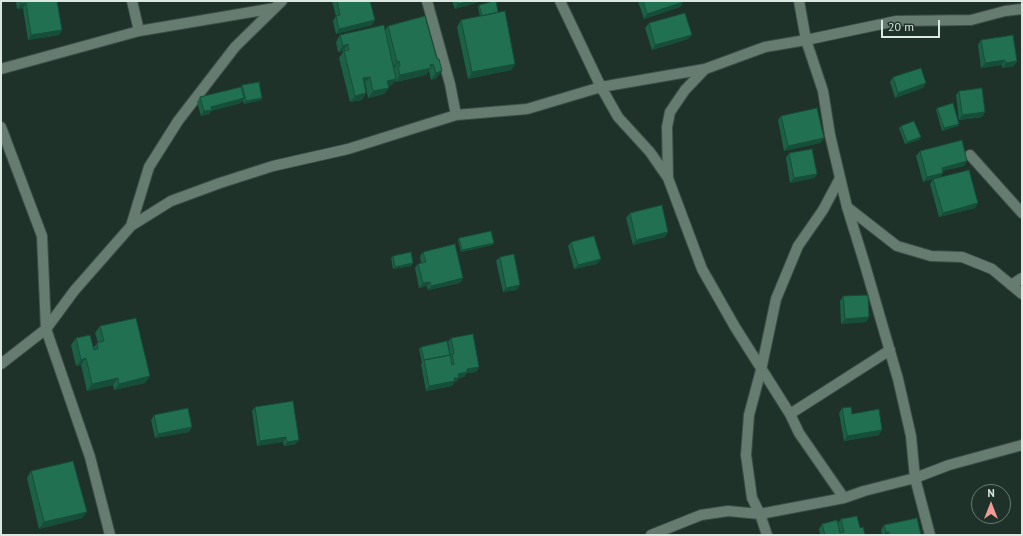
<!DOCTYPE html>
<html>
<head>
<meta charset="utf-8">
<style>
	body { margin:0 }
	#map { position:relative; width:1023px; height:536px; overflow:hidden; background:#1e3229; font-family:"PT Sans",sans-serif }
	canvas { display:block }
	.frame { position:absolute; inset:0; border:2px solid #dbe7e1; pointer-events:none }
	.north { position:absolute; left:971px; top:484px; width:40px; height:40px; box-sizing:border-box; background:#1e3229; border:1px solid #6a7a73; border-radius:50%; rotate:0deg; font-size:11px; font-weight:700; line-height:16px; text-align:center; color:#dbe7e1 }
	.north::after { content:''; display:block; margin:auto; width:14px; height:18px; background:#f59b97; clip-path:polygon(50% 0,100% 100%,50% 72%,0 100%) }
	.scale { position:absolute; left:881px; top:20px; width:59px; height:18px; box-sizing:border-box; border:2px solid #dbe7e1; border-top:0; padding-left:5px; font-size:12px; line-height:14px; white-space:nowrap; color:#dbe7e1; -webkit-text-stroke:3px #1e3229; paint-order:stroke }
</style>
</head>
<body>
<div id="map">
<canvas width="1023" height="536"></canvas>
<div class="frame"></div>
<div class="north">N</div>
<div class="scale">20 m</div>
</div>
<script>
const context = document.querySelector('canvas').getContext('2d');
context.lineJoin = 'round';
const toPath = rows => new Path2D(rows.map(r => 'M' + r).join(''));
function strokePath(path, color, width, dash) { context.strokeStyle = color; context.lineWidth = width; context.lineCap = dash ? 'butt' : 'round'; context.setLineDash(dash || []); context.stroke(path); }
function fillPath(path, color) { context.fillStyle = color; context.fill(path, 'evenodd'); }
const minor = toPath([
	[132,1,139,31],
	[427,1,450,84,456,115],
	[560,1,601,87,618,117,650,152,668,178,702,269,735,327,790,414,799,433,844,498,760,514,728,511,701,515,651,535],
	[799,1,806,40,823,91,830,135,847,207,865,265,898,379,911,436,915,478,930,535],
	[1,69,139,31,275,8],
	[1,127,42,236,46,329,90,457,110,535],
	[970,155,1022,213],
	[668,178,667,127,670,112,685,90,705,69],
	[847,207,897,246,931,256,962,257,992,269,1022,294],
	[131,226,149,167,178,121,235,47,282,1],
	[1011,285,1022,278],
	[1,364,46,329,74,291,131,226,171,201,220,183,273,166,348,149,456,115,527,109,601,87,705,69,765,47,806,40,896,21,971,20,1005,11,1022,9],
	[790,414,890,350],
	[844,498,864,491,915,478,949,465,1022,445],
	[767,535,760,514,752,498,746,455,749,415,761,370,776,299,798,246,823,210,840,178]
]);
const wall = toPath([
	[16,1,57,1,62,30,59,35,28,40,23,8,17,9],
	[332,1,370,1,372,25,336,34,333,21,336,16],
	[452,1,482,1,455,9],
	[638,1,683,1,680,7,644,19],
	[479,5,498,12,498,13,515,64,511,70,468,79,457,27,461,20,480,16,478,7],
	[425,16,437,78,431,80,429,71,426,75,396,82,395,80,392,85,389,86,389,88,384,94,368,98,365,83,364,83,366,93,362,100,350,102,339,58,343,52,343,51,338,52,336,42,340,35,385,30,388,26],
	[649,23,688,39,652,50,645,28],
	[981,40,1017,61,1014,66,1002,68,1002,65,981,68,978,45],
	[893,77,923,88,895,98,890,82],
	[242,85,262,98,261,100,244,104,243,100,241,103,211,111,209,114,201,116,197,102,200,97,241,87],
	[959,91,985,112,982,117,959,120,956,95],
	[937,108,959,124,958,126,942,131,936,110],
	[781,116,824,138,820,143,784,151,778,120],
	[901,126,919,140,905,144,899,128],
	[920,151,967,161,964,166,942,171,940,177,975,208,939,217,930,184,933,179,923,182,916,156],
	[789,153,817,174,814,178,790,183,786,158],
	[630,213,668,232,665,237,633,245,626,218],
	[459,238,494,243,492,245,461,252,458,240],
	[571,242,597,264,574,269,568,246],
	[423,252,463,278,460,283,428,290,427,286,419,288,415,268,418,264,421,263,420,256],
	[393,256,413,263,411,266,393,269,391,258],
	[500,257,517,290,503,292,496,261],
	[843,296,869,317,866,322,841,324,840,301],
	[100,326,150,376,145,383,114,390,113,385,87,391,81,365,76,366,71,345,76,338,93,348,98,343,95,333],
	[451,338,479,367,476,372,467,373,464,377,459,378,456,382,454,382,452,386,426,391,421,364,422,363,419,349,421,347,450,352,448,342],
	[255,407,296,444,284,446,283,442,257,446,252,411],
	[842,408,852,414,879,435,844,441,839,413],
	[154,415,192,427,189,432,155,438,151,420],
	[31,471,82,518,39,529,27,478],
	[841,519,860,528,865,535,820,535,819,529,822,524,838,523],
	[884,525,921,535,882,535,881,530]
]);
const shadedWall = toPath([
	[470,1,482,1,455,9,458,4],
	[683,2,680,7,644,19,647,14],
	[26,3,23,8,17,9,21,4],
	[375,20,372,25,336,34,339,29],
	[62,30,59,35,28,40,31,35],
	[692,35,688,39,652,50,655,45],
	[348,44,343,51,338,52,343,46],
	[1005,60,1002,65,981,68,985,63],
	[399,61,394,68,392,68,397,62],
	[1017,61,1014,66,1002,68,1006,63],
	[433,64,426,75,396,82,400,75],
	[515,64,511,70,468,79,472,72],
	[442,71,437,78,431,80,436,73],
	[370,77,365,83,358,85,363,78],
	[396,79,392,85,383,88,387,81],
	[926,83,923,88,895,98,898,93],
	[389,88,384,94,368,98,373,91],
	[366,93,362,100,350,102,355,96],
	[244,98,241,103,211,111,209,114,201,116,204,111,211,107],
	[262,98,261,100,244,104,246,101],
	[985,112,982,117,959,120,962,115],
	[959,124,958,126,942,131,944,128],
	[921,137,919,140,905,144,907,142],
	[824,138,820,143,784,151,788,146],
	[967,161,964,166,938,172,942,168],
	[943,173,940,178,923,182,927,177],
	[817,174,814,178,790,183,794,178],
	[978,203,975,208,939,217,943,213],
	[668,232,665,237,633,245,636,240],
	[494,243,492,245,461,252,462,250],
	[601,259,597,264,574,269,578,265],
	[413,263,411,266,393,269,395,267],
	[463,278,460,283,428,290,431,286],
	[430,282,427,286,419,288,423,283],
	[520,285,517,290,503,292,506,288],
	[869,317,866,322,841,324,845,319],
	[86,358,81,365,76,366,81,360],
	[479,367,476,372,467,373,464,377,459,378,456,382,454,382,452,386,426,391,429,386,458,374,467,369],
	[150,376,145,383,114,390,119,384],
	[118,378,113,385,87,391,92,384],
	[192,427,189,432,155,438,158,434],
	[882,430,879,435,844,441,847,436],
	[286,437,283,442,257,446,260,441],
	[299,440,296,444,284,446,287,442],
	[87,512,82,518,39,529,44,522],
	[886,532,889,532,887,535,884,535]
]);
const building = toPath([
	[20,1,57,1,62,30,31,35,26,3,21,4,20,1],
	[337,1,370,1,375,20,339,29,336,16,340,15,337,1],
	[457,1,470,1,458,4,457,1],
	[494,1,496,1,498,12,482,16,479,5,494,1],
	[643,1,683,1,683,2,647,14,643,1],
	[505,11,515,64,472,72,461,20,505,11],
	[685,13,692,35,655,45,649,23,685,13],
	[425,16,437,59,439,59,442,71,436,73,433,64,430,65,431,68,400,75,398,66,400,66,399,61,397,62,388,26,425,16],
	[384,25,396,79,387,81,389,88,373,91,370,77,363,78,366,93,355,96,344,51,349,50,348,44,343,46,340,35,384,25],
	[1013,35,1017,61,1006,63,1005,60,985,63,981,40,1013,35],
	[921,68,926,83,898,93,893,77,921,68],
	[259,82,262,98,246,101,242,85,259,82],
	[241,87,244,98,211,107,212,110,204,111,200,97,241,87],
	[982,88,985,112,962,115,959,91,982,88],
	[953,103,959,124,944,128,937,108,953,103],
	[817,108,824,138,788,146,781,116,817,108],
	[914,121,921,137,907,142,901,126,914,121],
	[962,140,967,161,942,168,943,173,927,177,920,151,962,140],
	[812,149,817,174,794,178,789,153,812,149],
	[969,170,978,203,943,213,933,179,969,170],
	[662,205,668,232,636,240,630,213,662,205],
	[491,231,494,243,462,250,459,238,491,231],
	[594,236,601,259,578,265,571,242,594,236],
	[455,244,463,278,431,286,430,282,423,283,418,264,426,262,423,252,455,244],
	[411,252,413,263,395,267,393,256,411,252],
	[514,254,520,285,506,288,500,257,514,254],
	[868,295,869,317,845,319,843,296,868,295],
	[136,318,150,376,119,384,118,378,92,384,86,358,81,360,76,338,90,335,94,350,98,349,97,343,104,341,100,326,136,318],
	[473,334,479,367,467,369,467,372,458,374,459,378,454,378,455,381,429,386,424,360,450,355,452,365,454,364,452,354,454,354,451,338,473,334],
	[447,341,450,355,424,360,421,347,447,341],
	[293,401,299,440,287,442,286,437,260,441,255,407,293,401],
	[851,407,852,414,879,409,882,430,847,436,842,408,851,407],
	[188,408,192,427,158,434,154,415,188,408],
	[73,461,87,512,44,522,31,471,73,461],
	[857,516,860,528,863,527,865,535,825,535,822,524,837,520,840,533,844,532,841,519,857,516],
	[917,518,921,535,890,535,889,532,886,532,884,525,917,518]
]);
strokePath(minor, '#3d4f47', 12);
strokePath(minor, '#667c71', 10);
fillPath(wall, '#1c6046');
fillPath(shadedWall, '#164e39');
fillPath(building, '#207051');
strokePath(building, '#164e39', 1);
</script>
</body>
</html>
